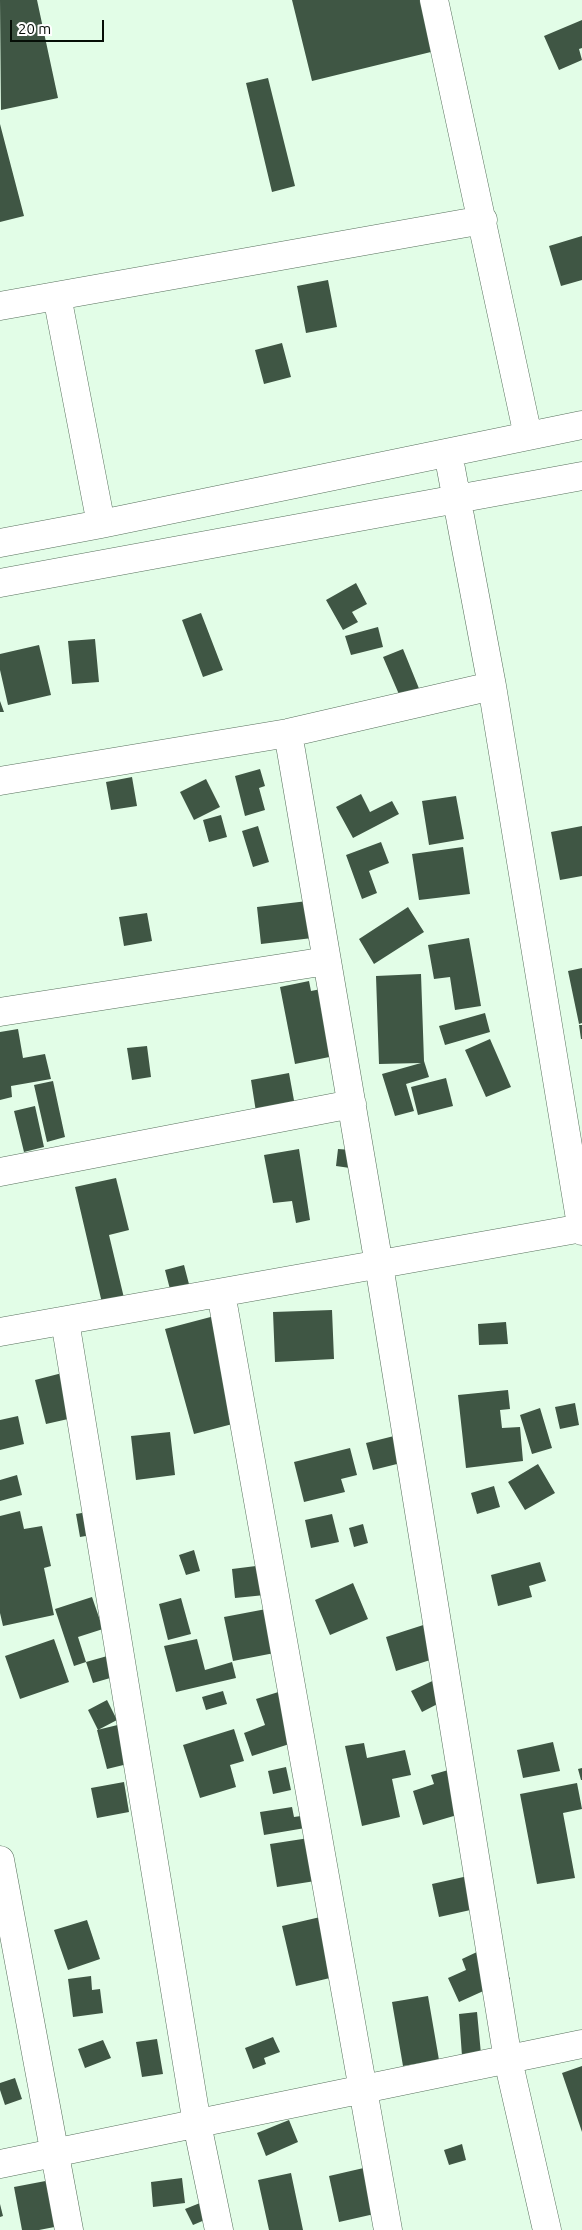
<!DOCTYPE html>
<html>
<head>
<meta charset="utf-8">
<style>
	body { margin:0 }
	#map { position:relative; width:582px; height:2230px; overflow:hidden; background:#e2fde7; font-family:Ubuntu,sans-serif }
	canvas { display:block }
	.scale { position:absolute; left:10px; top:20px; width:94px; height:22px; box-sizing:border-box; border:2px solid #060e07; border-top:0; padding-left:6px; font-size:15px; line-height:18px; white-space:nowrap; color:#060e07; -webkit-text-stroke:4px #fff; paint-order:stroke }
</style>
</head>
<body>
<div id="map">
<canvas width="582" height="2230"></canvas>
<div class="scale">20 m</div>
</div>
<script>
const context = document.querySelector('canvas').getContext('2d');
context.lineJoin = 'round';
function fillPath(path, color) { context.fillStyle = color; context.fill(path, 'evenodd'); }
const toPath = rows => new Path2D(rows.map(r => 'M' + r).join(''));
function strokePath(path, color, width, dash) { context.strokeStyle = color; context.lineWidth = width; context.lineCap = dash ? 'butt' : 'round'; context.setLineDash(dash || []); context.stroke(path); }
const building = toPath([
	[0,0,37,0,58,98,1,110],
	[292,0,423,0,435,51,312,81],
	[582,20,582,48,579,49,582,60,559,70,544,36],
	[268,78,295,186,272,192,246,83],
	[0,124,24,216,0,222],
	[582,236,582,280,561,286,549,246],
	[328,280,337,327,306,333,297,286],
	[282,343,291,377,264,384,255,350],
	[356,583,367,604,352,612,358,622,343,630,326,600],
	[201,613,223,670,203,677,182,620],
	[378,627,383,647,351,655,345,636],
	[95,639,99,682,72,684,68,641],
	[39,645,51,695,8,705,0,670,0,654],
	[403,649,420,691,401,699,383,657],
	[0,701,4,712,0,712],
	[260,769,265,786,259,788,265,810,245,816,235,776],
	[132,777,137,806,111,810,106,782],
	[206,779,220,807,194,820,180,792],
	[361,794,370,812,392,801,399,814,353,838,336,807],
	[456,796,464,839,429,845,422,801],
	[221,815,227,837,209,842,203,820],
	[258,826,269,862,253,867,242,831],
	[582,826,582,876,560,880,551,832],
	[381,842,389,863,369,871,377,893,362,899,346,855],
	[463,847,470,894,419,900,412,854],
	[316,900,321,937,261,944,257,907],
	[408,907,424,932,374,964,359,939],
	[147,913,152,941,124,946,119,917],
	[469,938,481,1006,455,1010,450,977,434,979,428,945],
	[582,968,582,1023,579,1024,568,971],
	[421,974,424,1061,429,1077,406,1084,414,1111,395,1116,382,1074,421,1063,379,1064,376,976],
	[309,981,311,991,331,987,344,1054,295,1064,280,987],
	[485,1013,490,1032,445,1045,439,1026],
	[579,1025,582,1025,582,1039,581,1039],
	[18,1029,23,1058,45,1054,51,1079,11,1086,12,1097,0,1100,0,1032],
	[490,1039,511,1087,486,1097,465,1050],
	[147,1046,151,1077,132,1080,127,1048],
	[289,1073,295,1106,256,1112,251,1080],
	[446,1078,453,1106,418,1115,411,1087],
	[53,1081,65,1137,47,1142,34,1085],
	[35,1106,44,1147,24,1152,14,1111],
	[299,1149,310,1220,296,1223,292,1201,273,1203,264,1155],
	[338,1149,352,1150,350,1168,336,1166],
	[116,1178,129,1230,109,1235,124,1298,102,1303,75,1187],
	[184,1265,190,1288,171,1293,165,1270],
	[332,1310,334,1359,275,1362,273,1312],
	[222,1314,248,1420,194,1434,165,1329],
	[506,1322,508,1344,479,1345,478,1324],
	[66,1372,77,1417,46,1424,35,1380],
	[508,1390,510,1409,500,1410,502,1428,520,1427,523,1461,466,1468,458,1395],
	[575,1403,579,1425,560,1429,555,1407],
	[540,1408,552,1448,532,1454,520,1415],
	[18,1416,24,1444,0,1450,0,1420],
	[170,1432,175,1475,136,1480,131,1436],
	[406,1433,413,1460,373,1470,366,1443],
	[350,1448,357,1475,341,1479,345,1492,304,1502,294,1462],
	[538,1464,555,1493,525,1510,508,1482],
	[17,1475,22,1495,0,1501,0,1480],
	[494,1486,500,1507,477,1514,471,1493],
	[99,1510,103,1533,80,1537,76,1514],
	[20,1511,24,1529,42,1526,51,1566,44,1568,54,1615,3,1626,0,1613,0,1516],
	[332,1514,339,1542,311,1548,305,1520],
	[363,1524,368,1543,354,1547,349,1528],
	[194,1550,200,1571,186,1575,179,1555],
	[540,1562,546,1581,529,1586,532,1597,498,1606,491,1575],
	[272,1564,275,1594,235,1598,232,1569],
	[353,1583,368,1619,330,1635,315,1600],
	[92,1597,103,1629,78,1637,86,1662,74,1666,55,1609],
	[181,1598,191,1634,168,1640,159,1604],
	[282,1606,290,1650,233,1661,224,1617],
	[442,1619,452,1653,396,1671,386,1637],
	[54,1639,69,1682,20,1699,5,1656],
	[197,1639,205,1670,232,1662,236,1678,176,1692,164,1646],
	[118,1653,124,1674,93,1683,86,1662],
	[443,1676,453,1696,422,1712,411,1691],
	[288,1689,305,1739,252,1756,244,1733,265,1725,256,1699],
	[223,1691,227,1704,206,1710,202,1697],
	[107,1700,117,1720,98,1730,88,1710],
	[134,1721,144,1760,107,1769,97,1730],
	[234,1729,244,1761,230,1765,236,1787,200,1798,183,1745],
	[553,1742,560,1771,523,1778,517,1750],
	[364,1743,367,1758,405,1750,411,1775,392,1779,400,1817,362,1826,345,1746],
	[469,1764,481,1808,423,1825,413,1791,434,1784,431,1775],
	[286,1767,291,1790,273,1794,268,1771],
	[582,1768,582,1780,581,1780,578,1769],
	[124,1782,129,1812,97,1818,91,1788],
	[577,1783,582,1809,563,1813,575,1878,537,1884,520,1794],
	[292,1807,294,1817,315,1814,317,1826,264,1835,260,1812],
	[322,1836,328,1879,277,1887,270,1844],
	[486,1872,493,1905,439,1917,432,1884],
	[333,1914,347,1974,296,1986,282,1926],
	[87,1920,100,1959,68,1970,54,1930],
	[494,1944,510,1979,459,2002,448,1978,466,1970,462,1959],
	[91,1976,92,1990,100,1989,103,2013,73,2017,68,1979],
	[428,1996,439,2060,403,2066,392,2002],
	[477,2012,481,2054,462,2056,459,2014],
	[273,2037,280,2052,264,2058,266,2064,253,2069,245,2048],
	[157,2039,163,2074,142,2077,136,2042],
	[103,2040,111,2058,85,2068,78,2049],
	[582,2066,582,2132,562,2073],
	[15,2078,22,2099,5,2105,0,2090,0,2083],
	[289,2120,298,2142,266,2156,257,2133],
	[462,2144,466,2160,449,2165,444,2150],
	[381,2164,392,2210,339,2222,329,2176],
	[291,2173,303,2230,269,2230,258,2180],
	[182,2178,185,2203,153,2207,151,2182],
	[56,2179,65,2225,39,2230,22,2230,14,2187],
	[200,2203,207,2219,193,2225,185,2209],
	[0,2204,3,2216,0,2217]
]);
const minor = toPath([
	[434,0,528,436],
	[57,296,101,524],
	[0,306,483,220],
	[448,453,492,686,582,1231],
	[0,543,101,524,582,425],
	[0,583,582,476],
	[288,733,379,1265,508,2060,547,2230],
	[0,781,288,733,492,686],
	[0,1012,327,961],
	[0,1172,352,1104],
	[221,1293,388,2230],
	[65,1321,197,2124,219,2230],
	[0,1332,582,1228],
	[0,1860,69,2230],
	[0,2164,582,2044]
]);
fillPath(building, '#3f5644');
strokePath(minor, '#58705d', 29);
strokePath(minor, '#fff', 28);
</script>
</body>
</html>
